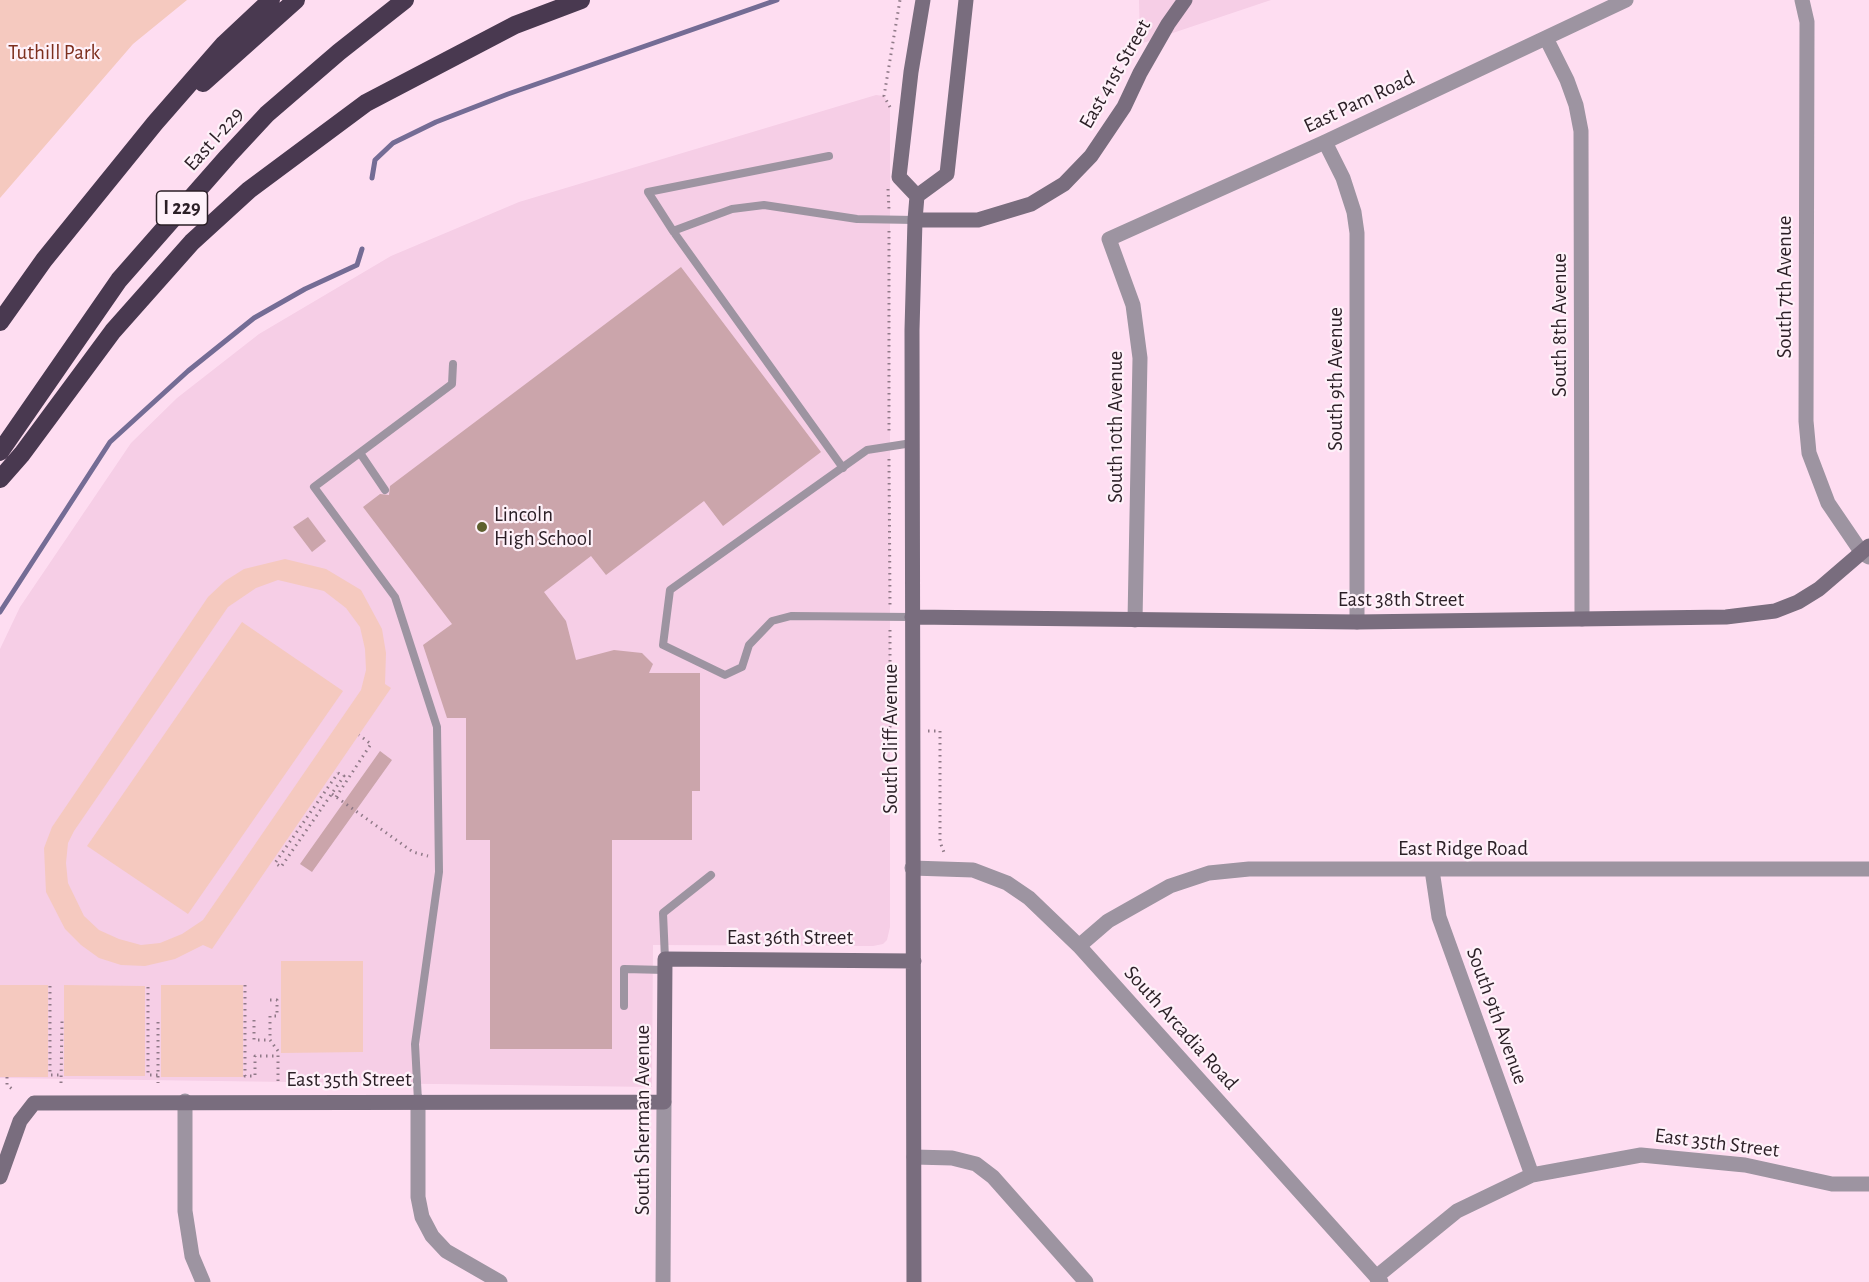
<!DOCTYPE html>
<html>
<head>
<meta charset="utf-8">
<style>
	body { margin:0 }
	canvas { display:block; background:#feddf1 }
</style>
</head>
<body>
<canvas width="1869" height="1282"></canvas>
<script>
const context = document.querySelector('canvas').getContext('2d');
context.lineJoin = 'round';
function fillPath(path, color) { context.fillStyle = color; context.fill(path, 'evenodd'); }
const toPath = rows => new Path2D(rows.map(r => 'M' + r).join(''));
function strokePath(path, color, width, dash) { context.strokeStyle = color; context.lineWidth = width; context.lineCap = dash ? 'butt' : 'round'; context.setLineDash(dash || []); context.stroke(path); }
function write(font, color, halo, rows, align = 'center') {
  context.font = font + ' "Alegreya Sans",sans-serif'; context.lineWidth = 4.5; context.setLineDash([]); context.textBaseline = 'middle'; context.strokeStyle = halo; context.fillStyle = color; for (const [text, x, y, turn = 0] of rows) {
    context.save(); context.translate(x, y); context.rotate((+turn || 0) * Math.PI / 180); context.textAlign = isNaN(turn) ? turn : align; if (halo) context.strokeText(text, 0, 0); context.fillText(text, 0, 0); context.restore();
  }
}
const built = toPath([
	[1139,0,1271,0,1140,44],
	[876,95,884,96,890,107,890,927,887,940,883,944,873,946,653,945,652,1087,0,1078,0,649,20,607,131,443,177,398,259,334,391,256,519,202]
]);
const green = toPath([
	[0,0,187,0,133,44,0,198],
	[285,559,326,569,361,590,382,629,386,653,385,684,391,688,212,949,203,945,175,959,145,966,121,965,99,958,81,945,65,929,46,892,44,848,52,827,208,597,225,581,244,569],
	[278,580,324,591,346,608,360,627,365,649,366,670,361,690,203,920,182,934,160,943,141,945,119,939,99,930,84,916,68,883,66,863,68,843,74,831,228,607,256,588],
	[242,622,343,691,188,914,87,846],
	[281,961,363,961,363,1052,281,1053],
	[0,985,48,985,48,1077,0,1077],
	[64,985,145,986,145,1076,64,1076],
	[161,985,243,985,243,1077,161,1077]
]);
const stream = toPath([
	[372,178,375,160,393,143,436,122,508,94,777,0],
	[0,612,110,442,188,371,254,318,305,289,357,265,362,249]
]);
const building = toPath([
	[681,267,821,452,723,526,704,501,606,575,591,556,544,592,566,621,576,660,614,650,642,653,653,664,649,673,700,673,700,791,692,791,692,840,612,840,612,1049,490,1049,490,840,466,840,466,718,447,718,423,645,452,624,363,507,380,494,389,495,390,486],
	[308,517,326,541,312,552,293,527],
	[380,751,392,760,312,872,300,864]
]);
const path = toPath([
	[890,107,884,96,900,0],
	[888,189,889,209],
	[889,231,889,434],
	[889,459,890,605],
	[890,630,890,732,898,732],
	[928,731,940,731,940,842,945,855],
	[338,773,344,776,281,867,275,863,338,773],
	[332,794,413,852,428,856],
	[336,797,371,744,359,735],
	[245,985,245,1076,255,1076,255,1056,278,1056],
	[50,986,50,1075,61,1075],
	[148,987,148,1075,158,1075],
	[270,1000,277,1000,277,1016,270,1016,270,1040,278,1051,278,1083],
	[254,1020,254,1040,270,1040],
	[158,1022,158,1083],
	[7,1077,7,1085,12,1089],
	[61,1083,62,1021]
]);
const lane = toPath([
	[829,156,648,192,673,231,843,468],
	[673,231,732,209,764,205,857,219,915,220],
	[912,443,867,450,670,590,663,645,725,675,742,667,749,645,772,621,791,616,912,617],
	[360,453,385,490],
	[665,959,663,913,711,875],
	[624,1006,624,969,665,970],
	[418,1101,415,1044,439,872,437,727,395,597,314,487,452,384,453,364]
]);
const street = toPath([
	[1802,0,1807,22,1806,421,1809,453,1828,503,1862,553,1869,557],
	[1546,38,1567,80,1576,105,1581,131,1582,619],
	[1325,142,1343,178,1354,212,1357,233,1357,622],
	[1135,620,1140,358,1133,305,1109,239,1325,142,1626,0],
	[912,868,973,870,1007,883,1029,898,1079,946,1381,1282],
	[1432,870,1439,917,1532,1175],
	[1079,946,1108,921,1170,886,1209,873,1249,869,1869,869],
	[185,1101,185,1211,192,1256,203,1282],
	[418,1101,418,1197,422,1217,432,1236,446,1251,500,1282],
	[914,1157,952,1158,976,1164,993,1177,1086,1282],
	[1376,1277,1457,1211,1532,1175,1641,1155,1745,1165,1832,1184,1869,1184],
	[663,1282,664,1102]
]);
const secondary = toPath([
	[917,196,899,177,911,72,923,0],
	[915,220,978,220,1031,204,1064,184,1091,156,1124,107,1140,73,1168,24,1185,0],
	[912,617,1357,622,1726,617,1775,611,1798,602,1819,589,1869,546],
	[0,1177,20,1121,34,1103,664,1102,665,959,914,961],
	[914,1282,912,330,915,220,917,196,947,174,966,0]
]);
const highway = toPath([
	[203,83,296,0],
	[0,322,44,260,155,123,224,44,271,0],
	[0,452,119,280,228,156,267,114,339,52,405,0],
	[0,479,22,454,113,331,192,242,249,190,366,103,515,25,581,0]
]);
const markers = [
	[482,527,6,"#5d602e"]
];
const shields = [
	[182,208,51]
];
const shieldNames = [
	["I 229",182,208]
];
const parkNames = [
	["Tuthill Park",54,53]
];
const streetNames = [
	["East 41st Street",1115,74,-60],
	["East Pam Road",1359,102,-25],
	["East I-229",214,139,-48],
	["South 7th Avenue",1785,287,-90],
	["South 8th Avenue",1560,325,-90],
	["South 9th Avenue",1336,379,-90],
	["South 10th Avenue",1116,427,-90],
	["East 38th Street",1401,600],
	["South Cliff Avenue",891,739,-90],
	["East Ridge Road",1463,849],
	["East 36th Street",790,938],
	["South 9th Avenue",1497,1016,70],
	["South Arcadia Road",1181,1028,48],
	["East 35th Street",349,1080],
	["South Sherman Avenue",643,1120,-90],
	["East 35th Street",1717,1143,7]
];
const poiNames = [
	["Lincoln",494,515],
	["High School",494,539]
];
fillPath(built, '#f6cee6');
fillPath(green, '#f5c9bf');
strokePath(stream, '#746c95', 5);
fillPath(building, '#cba5ab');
strokePath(path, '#8f7987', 3, [1.5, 4.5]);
strokePath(lane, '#9d94a1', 8);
strokePath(street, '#9d94a1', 15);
strokePath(secondary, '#796d7e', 15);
strokePath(highway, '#493950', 18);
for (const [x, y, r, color] of markers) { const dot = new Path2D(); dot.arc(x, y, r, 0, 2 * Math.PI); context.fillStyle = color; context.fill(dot); strokePath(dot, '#fef1f9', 2); }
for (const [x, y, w] of shields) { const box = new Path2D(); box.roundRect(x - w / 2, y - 17, w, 34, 4.5); context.fillStyle = '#fef1f9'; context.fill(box); strokePath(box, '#2b1f26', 1.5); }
write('bold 20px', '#2b1f26', null, shieldNames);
write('21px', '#7d2f1e', '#fef1f9', parkNames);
write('21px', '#2b1f26', '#fef1f9', streetNames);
write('21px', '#2b1f26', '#fef1f9', poiNames, 'left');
</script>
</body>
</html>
